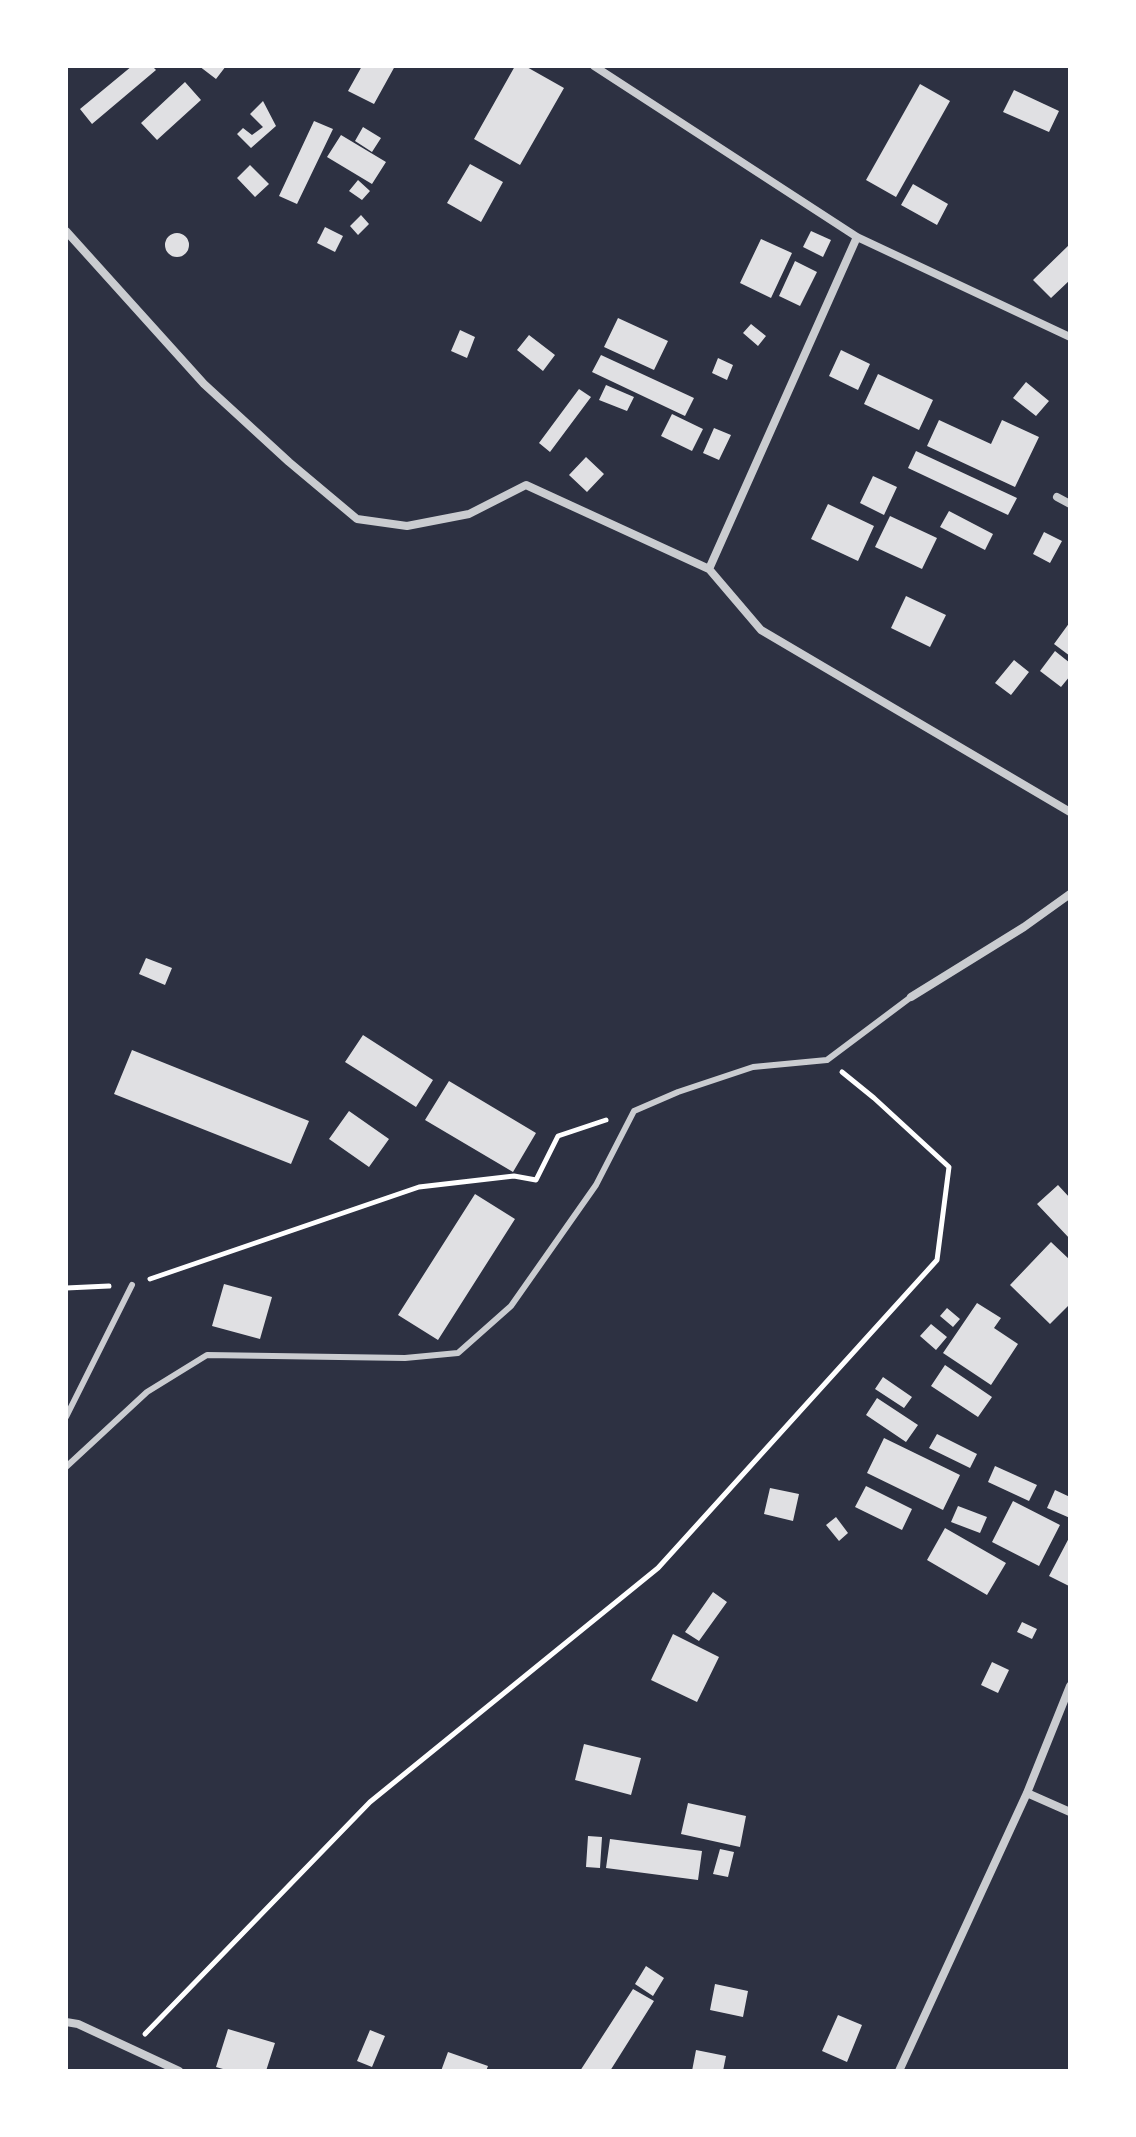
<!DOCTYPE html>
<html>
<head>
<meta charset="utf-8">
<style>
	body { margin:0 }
	#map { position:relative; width:1136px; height:2137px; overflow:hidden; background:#2d3142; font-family:"Nunito Sans",sans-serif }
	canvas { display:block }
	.frame { position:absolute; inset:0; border:68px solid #fff; pointer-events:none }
</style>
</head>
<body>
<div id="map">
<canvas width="1136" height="2137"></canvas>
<div class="frame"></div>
</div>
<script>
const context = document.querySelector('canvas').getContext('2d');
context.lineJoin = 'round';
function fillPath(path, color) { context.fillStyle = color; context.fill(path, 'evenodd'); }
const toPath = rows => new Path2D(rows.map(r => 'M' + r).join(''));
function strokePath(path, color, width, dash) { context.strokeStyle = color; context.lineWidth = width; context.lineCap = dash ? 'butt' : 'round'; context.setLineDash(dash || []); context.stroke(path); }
const building = toPath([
	[132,66,152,66,156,70,92,124,80,109],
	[199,66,226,66,216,79],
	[362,66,395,66,374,104,348,91],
	[515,66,525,66,564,88,520,165,474,139],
	[185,82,201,100,157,140,141,123],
	[920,84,950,101,896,197,866,180],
	[1014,90,1059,111,1049,132,1003,112],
	[263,101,276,126,251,148,237,134,243,128,252,135,263,127,250,114],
	[314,121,333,129,297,204,279,196],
	[363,127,381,138,372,152,355,141],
	[341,135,386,162,372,184,327,157],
	[470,164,503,182,481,222,447,203],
	[250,165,269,184,255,197,237,178],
	[358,180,370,191,362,200,349,191],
	[913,184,948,204,937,225,901,205],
	[361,215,369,224,358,235,350,226],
	[325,227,343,236,335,252,317,243],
	[811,231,831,240,823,257,803,247],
	'165 245a12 12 0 1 1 24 0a12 12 0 1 1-24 0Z',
	[761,239,792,253,771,298,740,283],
	[1070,244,1070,280,1051,298,1033,280],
	[795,261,817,272,800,306,779,296],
	[618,318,668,341,654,370,604,347],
	[751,324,766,336,758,346,743,333],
	[460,330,475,337,467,358,451,351],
	[529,335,555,355,543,371,517,350],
	[841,350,870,364,858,390,829,376],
	[601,355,694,398,685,416,592,372],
	[718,358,733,365,727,380,712,373],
	[878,374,933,400,919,430,864,404],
	[1026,382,1049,401,1036,416,1013,398],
	[606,385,634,397,627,411,599,400],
	[579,389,591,397,550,452,539,443],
	[672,414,703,429,692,451,661,436],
	[939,420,991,444,1002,420,1039,437,1015,487,927,446],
	[714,428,731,435,719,460,703,453],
	[916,451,1017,498,1008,515,908,468],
	[586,457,604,474,587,492,569,475],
	[873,476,897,487,884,515,860,503],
	[828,504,874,526,858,561,811,539],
	[949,511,993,534,985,550,940,527],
	[890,516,937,538,922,569,875,547],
	[1044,532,1062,541,1050,563,1033,554],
	[906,596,946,615,930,647,891,628],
	[1070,622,1070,656,1054,644],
	[1055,651,1070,663,1070,676,1061,687,1040,671],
	[1014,660,1029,672,1011,695,995,683],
	[146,958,172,968,165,985,139,974],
	[363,1035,433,1080,416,1107,345,1062],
	[132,1050,309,1121,291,1164,114,1094],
	[449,1081,536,1133,513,1172,425,1120],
	[349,1111,389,1139,369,1167,329,1139],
	[1058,1185,1070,1198,1070,1239,1037,1204],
	[475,1194,515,1219,438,1340,398,1315],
	[1051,1242,1070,1260,1070,1304,1050,1324,1010,1285],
	[224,1284,272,1297,260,1339,212,1326],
	[977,1303,1001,1318,994,1328,1018,1344,991,1385,943,1353],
	[947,1308,960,1319,953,1327,940,1316],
	[931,1324,947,1337,936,1350,920,1336],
	[945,1365,992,1397,978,1417,931,1386],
	[883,1377,912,1397,904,1408,875,1389],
	[877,1398,918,1425,906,1442,866,1415],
	[937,1434,977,1454,970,1468,929,1448],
	[884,1438,960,1475,943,1510,867,1473],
	[995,1466,1037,1485,1029,1501,988,1482],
	[866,1486,912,1509,902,1530,855,1507],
	[770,1488,799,1494,793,1521,764,1514],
	[1055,1490,1070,1497,1070,1518,1047,1508],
	[1013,1501,1060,1525,1039,1566,992,1542],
	[958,1506,987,1517,980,1533,951,1522],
	[836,1517,848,1533,839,1541,826,1525],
	[945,1528,1006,1563,987,1595,927,1560],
	[1070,1536,1070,1584,1069,1586,1049,1576],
	[713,1592,727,1602,699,1641,685,1632],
	[1022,1622,1037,1629,1032,1639,1017,1632],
	[673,1634,719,1657,697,1702,651,1680],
	[992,1662,1009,1670,998,1693,981,1685],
	[584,1744,641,1758,631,1795,575,1780],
	[688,1803,746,1816,740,1847,681,1834],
	[588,1836,602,1837,600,1868,586,1867],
	[610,1839,702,1851,698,1880,606,1868],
	[720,1849,734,1852,728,1877,713,1874],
	[646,1966,664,1978,653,1996,635,1984],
	[715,1984,748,1991,743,2017,710,2010],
	[633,1989,654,2001,610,2071,580,2071],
	[838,2015,862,2025,847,2062,822,2051],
	[228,2029,275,2043,266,2071,230,2071,216,2067],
	[370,2030,385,2036,372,2067,357,2061],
	[696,2050,726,2056,723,2071,692,2071],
	[448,2052,488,2066,486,2071,441,2071]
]);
const path = toPath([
	[150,1279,419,1187,514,1176,536,1180,558,1136,606,1120],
	[66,1288,109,1286],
	[145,2034,370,1802,658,1568,937,1260,949,1167,874,1098,842,1072]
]);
const service = toPath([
	[66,1417,132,1285],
	[66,1467,147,1392,207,1355,405,1358,458,1353,511,1306,596,1185,634,1111,678,1092,753,1067,827,1060,911,997]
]);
const minor = toPath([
	[594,66,857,237,1070,337],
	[66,231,204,384,289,462,357,519,407,526,469,514,526,485,709,569,761,630,1070,812],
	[1057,497,1070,504],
	[709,569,857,237],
	[911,997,1024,927,1070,894],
	[1027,1793,1070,1812],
	[66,2022,78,2024,179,2071],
	[899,2071,1027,1793,1070,1686]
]);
fillPath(building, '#e0e0e3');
strokePath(path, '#fff', 5);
strokePath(service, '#caccd0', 6);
strokePath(minor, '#caccd0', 8);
</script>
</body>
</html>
